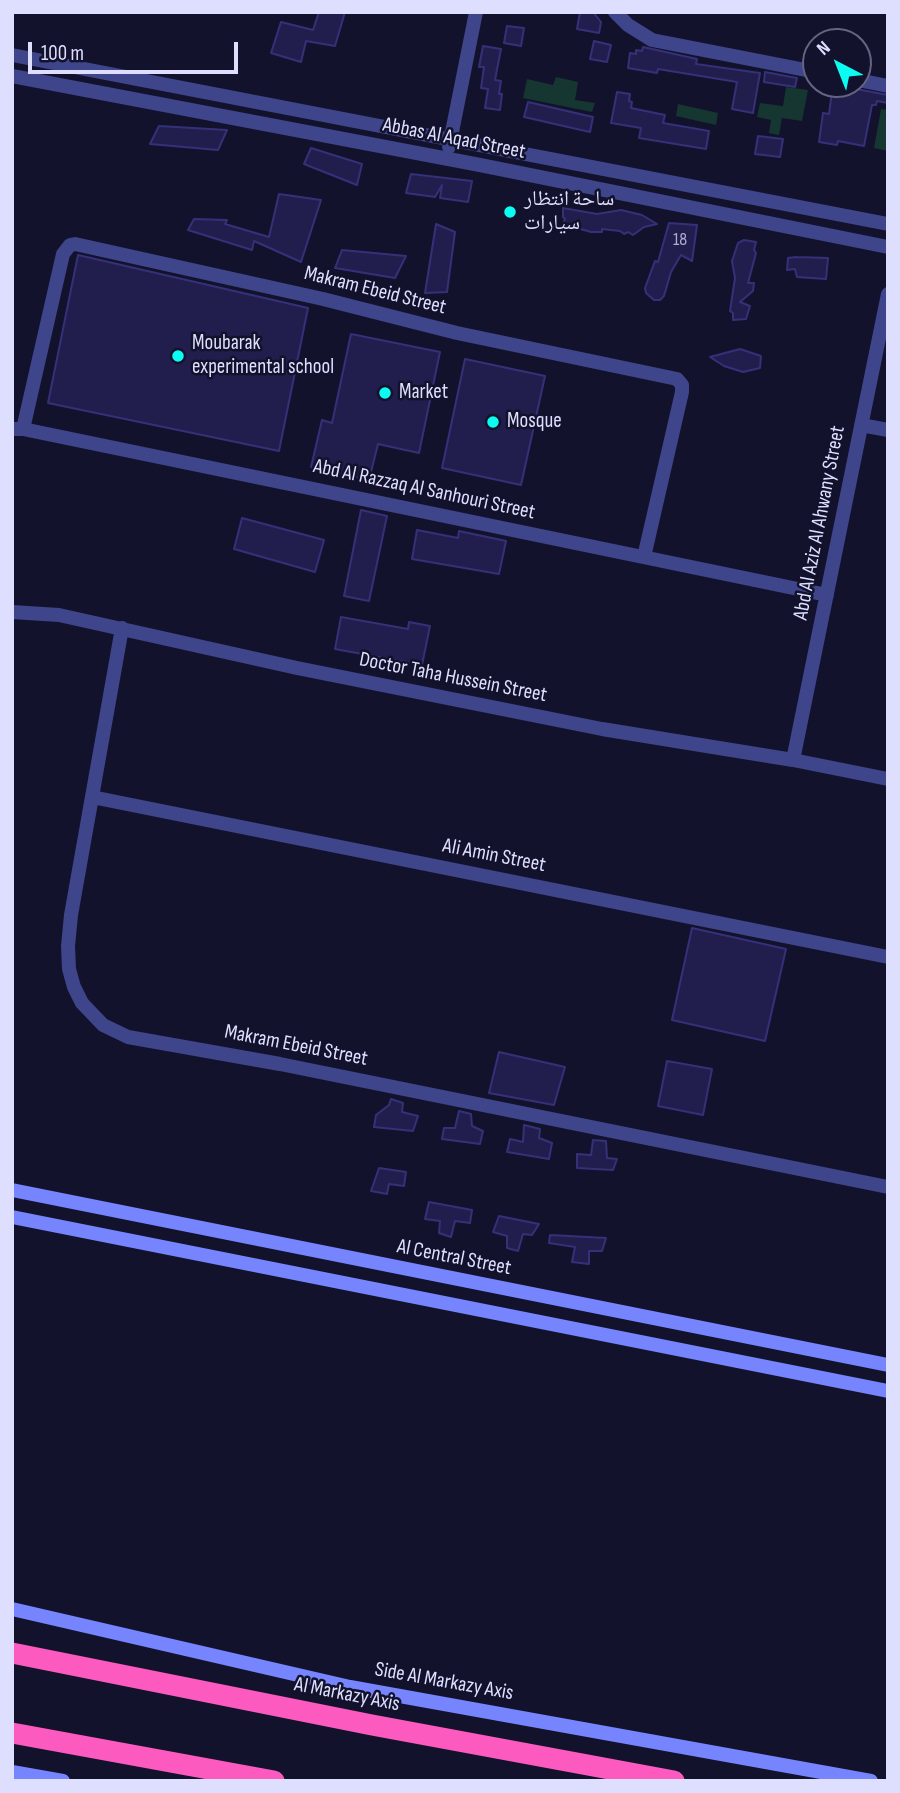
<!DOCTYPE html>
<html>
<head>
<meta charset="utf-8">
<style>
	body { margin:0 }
	#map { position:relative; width:900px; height:1793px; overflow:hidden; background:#13122c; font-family:"Sofia Sans Condensed",sans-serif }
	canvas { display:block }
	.frame { position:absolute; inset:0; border:14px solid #dedfff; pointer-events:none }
	.north { position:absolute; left:802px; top:28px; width:70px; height:70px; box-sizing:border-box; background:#13122c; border:2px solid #646480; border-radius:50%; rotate:318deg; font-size:19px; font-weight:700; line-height:28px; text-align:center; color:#dedfff }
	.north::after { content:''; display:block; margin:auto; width:24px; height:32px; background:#0cfcf3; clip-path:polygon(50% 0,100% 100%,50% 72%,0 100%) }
	.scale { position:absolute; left:28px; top:42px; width:210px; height:32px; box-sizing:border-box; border:4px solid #dedfff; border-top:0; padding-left:9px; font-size:21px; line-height:24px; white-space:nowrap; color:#dedfff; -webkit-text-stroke:5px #13122c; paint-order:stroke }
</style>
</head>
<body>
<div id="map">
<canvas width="900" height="1793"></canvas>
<div class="frame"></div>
<div class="north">N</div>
<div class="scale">100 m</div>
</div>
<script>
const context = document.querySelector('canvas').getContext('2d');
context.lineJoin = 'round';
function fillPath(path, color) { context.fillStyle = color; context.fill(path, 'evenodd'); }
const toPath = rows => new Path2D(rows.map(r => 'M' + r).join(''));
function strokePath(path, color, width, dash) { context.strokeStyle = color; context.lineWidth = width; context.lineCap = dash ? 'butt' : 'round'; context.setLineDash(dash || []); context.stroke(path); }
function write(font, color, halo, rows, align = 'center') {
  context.font = font + ' "Sofia Sans Condensed","Noto Naskh Arabic",sans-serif'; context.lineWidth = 5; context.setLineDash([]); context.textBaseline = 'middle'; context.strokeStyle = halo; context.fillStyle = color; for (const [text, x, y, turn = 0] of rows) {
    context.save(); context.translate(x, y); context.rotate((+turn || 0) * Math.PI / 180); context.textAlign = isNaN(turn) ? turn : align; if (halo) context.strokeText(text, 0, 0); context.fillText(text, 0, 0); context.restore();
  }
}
const green = toPath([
	[556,77,578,82,575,100,595,103,592,112,523,98,527,79,553,85],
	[786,87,808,90,802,121,782,118,779,135,769,133,771,120,757,117,760,103,783,106],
	[678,104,718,113,716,125,676,116],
	[881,109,888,110,888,151,874,148]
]);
const building = toPath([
	[319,12,345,12,335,46,306,41,301,62,271,53,281,22,313,30,319,12],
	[580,12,593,12,601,22,599,33,577,29,580,12],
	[507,26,524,28,521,46,504,43,507,26],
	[594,41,611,45,607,62,590,59,594,41],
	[483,46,501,49,495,80,501,81,499,94,502,94,500,110,485,108,488,89,481,88,484,67,479,67,483,46],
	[643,47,697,59,696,64,760,73,753,113,732,109,737,82,658,69,657,73,628,68,630,53,636,54,636,50,642,51,643,47],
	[765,72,797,78,795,87,764,82,765,72],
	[833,84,849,84,856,89,888,95,888,103,877,101,876,105,872,105,864,146,838,141,837,145,819,142,823,113,829,114,833,84],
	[617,92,630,94,629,101,632,102,631,108,665,115,663,123,709,131,706,149,639,138,641,128,611,123,617,92],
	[528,102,593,117,590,132,524,117,528,102],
	[159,126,227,130,218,150,150,144,159,126],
	[758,136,783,139,780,157,755,154,758,136],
	[311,148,362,164,357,185,304,164,311,148],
	[411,174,472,181,468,202,440,198,442,185,435,197,406,193,411,174],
	[279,194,321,200,301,262,254,241,252,250,188,230,194,219,227,220,225,224,269,237,279,194],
	[563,208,597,214,621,210,642,215,657,224,644,227,633,235,628,232,624,234,620,231,602,229,602,232,591,232,563,224,565,219,563,217,563,208],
	[669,223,697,225,692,261,681,255,671,272,664,296,660,300,654,300,646,293,645,288,655,261,658,262,669,223],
	[436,224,455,232,447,292,425,293,436,224],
	[744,240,756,242,754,250,756,253,748,283,754,283,753,291,740,302,750,306,746,319,733,320,733,313,730,311,735,278,732,261,738,243,744,240],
	[342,250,406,256,395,278,335,268,342,250],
	[78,255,308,308,279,451,48,403,78,255],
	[796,257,828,258,826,279,797,277,795,269,787,270,788,258,796,257],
	[351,334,440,352,419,453,378,444,369,480,311,467,322,420,332,423,351,334],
	[740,349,761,356,760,368,743,372,724,366,710,357,740,349],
	[465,359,545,376,521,485,442,468,465,359],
	[361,510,387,516,369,601,344,596,361,510],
	[242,518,324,540,315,572,234,549,242,518],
	[417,530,458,538,459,531,506,541,499,574,412,559,417,530],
	[341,617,408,629,409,622,430,626,422,665,335,649,341,617],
	[692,928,786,949,765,1041,672,1020,692,928],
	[499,1052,565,1067,554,1105,489,1093,499,1052],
	[667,1061,712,1069,703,1115,658,1106,667,1061],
	[391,1099,403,1103,402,1112,418,1116,413,1131,374,1127,376,1115,389,1105,391,1099],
	[459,1111,471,1114,472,1126,483,1131,480,1144,442,1139,444,1128,455,1128,459,1111],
	[524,1125,540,1129,539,1138,552,1143,549,1159,507,1152,510,1139,523,1142,524,1125],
	[593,1140,606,1141,607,1158,617,1159,613,1170,577,1168,577,1154,591,1155,593,1140],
	[379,1168,406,1172,404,1186,389,1184,387,1194,371,1191,379,1168],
	[429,1202,472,1210,470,1223,455,1221,451,1237,439,1233,440,1221,425,1219,429,1202],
	[499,1216,539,1224,532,1235,523,1234,518,1251,507,1248,507,1236,493,1232,499,1216],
	[550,1235,606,1238,602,1251,589,1251,589,1264,572,1262,575,1247,549,1243,550,1235]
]);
const street = toPath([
	[615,12,628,25,652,40,816,72],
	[12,55,888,224],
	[12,76,480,165,888,247],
	[858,80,888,86],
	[449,147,476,12],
	[861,425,888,430],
	[12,429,23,429,827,595],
	[23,429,63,254,70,245,75,244,323,299,457,333,677,379,682,385,682,392,644,557],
	[12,612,59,615,297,668,602,729,793,760,888,779],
	[122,628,71,915,68,946,69,969,74,987,82,1003,103,1025,128,1037,280,1064,888,1187],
	[793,760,888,294],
	[92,797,888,957]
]);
const secondary = toPath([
	[12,1190,888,1365],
	[12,1217,888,1391],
	[12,1609,350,1687,871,1781],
	[12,1772,63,1781]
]);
const highway = toPath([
	[12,1653,372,1725,674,1781],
	[12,1733,274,1781]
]);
const markers = [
	[510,212,7,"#0cfcf3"],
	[178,356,7,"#0cfcf3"],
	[385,393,7,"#0cfcf3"],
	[493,422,7,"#0cfcf3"]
];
const numberNames = [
	["18",680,240]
];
const streetNames = [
	["Abbas Al Aqad Street",454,139,11],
	["Makram Ebeid Street",375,291,14],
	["Abd Al Razzaq Al Sanhouri Street",424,490,12],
	["Abd Al Aziz Al Ahwany Street",820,523,-79],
	["Doctor Taha Hussein Street",453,678,11],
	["Ali Amin Street",494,856,11],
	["Makram Ebeid Street",296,1046,11],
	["Al Central Street",454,1258,11],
	["Side Al Markazy Axis",444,1682,10],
	["Al Markazy Axis",347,1695,11]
];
const poiNames = [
	["ساحة انتظار",524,200],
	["سيارات",524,224],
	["Moubarak",192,344],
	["experimental school",192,368],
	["Market",399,393],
	["Mosque",507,422]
];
fillPath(green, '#153631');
fillPath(building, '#211e4d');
strokePath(building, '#353179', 2);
strokePath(street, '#3e458b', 14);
strokePath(secondary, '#7685fd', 14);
strokePath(highway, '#fd5abf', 21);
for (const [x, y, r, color] of markers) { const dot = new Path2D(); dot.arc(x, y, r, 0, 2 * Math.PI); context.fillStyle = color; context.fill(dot); strokePath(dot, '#13122c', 2.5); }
write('18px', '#afafd2', null, numberNames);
write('21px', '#dedfff', '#13122c', streetNames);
write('21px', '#dedfff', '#13122c', poiNames, 'left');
</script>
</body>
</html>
